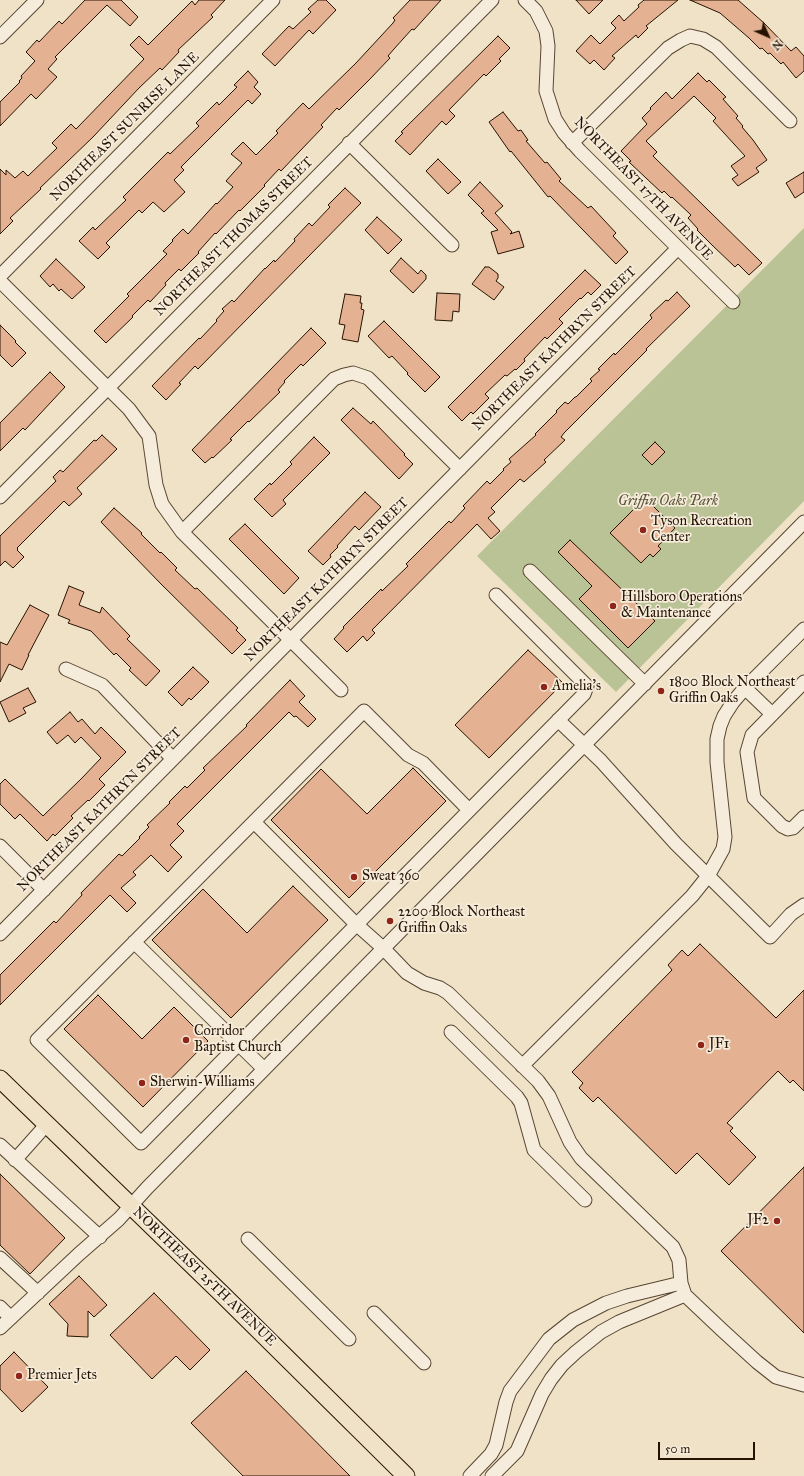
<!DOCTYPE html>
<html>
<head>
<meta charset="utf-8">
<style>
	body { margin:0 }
	#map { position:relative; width:804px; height:1476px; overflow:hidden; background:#f0e2c7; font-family:"IM FELL Great Primer",serif }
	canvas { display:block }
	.north { position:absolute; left:748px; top:16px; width:40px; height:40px; -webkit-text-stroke:3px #f5ecdb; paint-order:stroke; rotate:135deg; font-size:11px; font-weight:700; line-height:16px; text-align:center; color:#261200 }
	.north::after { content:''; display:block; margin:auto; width:14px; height:18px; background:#261200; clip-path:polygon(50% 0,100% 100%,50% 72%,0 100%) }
	.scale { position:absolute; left:658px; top:1442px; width:97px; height:18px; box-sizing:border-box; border:2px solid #261200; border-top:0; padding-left:5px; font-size:12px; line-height:14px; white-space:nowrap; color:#261200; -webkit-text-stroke:3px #f5ecdb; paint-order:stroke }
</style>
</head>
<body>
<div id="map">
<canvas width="804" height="1476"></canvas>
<div class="north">N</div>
<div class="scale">50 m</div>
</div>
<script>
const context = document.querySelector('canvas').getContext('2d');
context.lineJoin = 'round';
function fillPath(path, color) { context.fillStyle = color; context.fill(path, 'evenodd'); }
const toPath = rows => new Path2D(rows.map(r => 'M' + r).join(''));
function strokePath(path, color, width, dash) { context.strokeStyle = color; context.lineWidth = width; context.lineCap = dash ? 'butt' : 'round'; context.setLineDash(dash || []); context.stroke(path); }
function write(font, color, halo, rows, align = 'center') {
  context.font = font + ' "IM FELL Great Primer",serif'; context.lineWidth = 3.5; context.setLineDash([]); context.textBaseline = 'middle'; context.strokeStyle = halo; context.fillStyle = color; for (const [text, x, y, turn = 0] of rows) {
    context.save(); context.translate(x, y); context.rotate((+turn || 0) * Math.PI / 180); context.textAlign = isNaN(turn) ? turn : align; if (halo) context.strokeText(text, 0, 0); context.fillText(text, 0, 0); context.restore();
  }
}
const green = toPath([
	[804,228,804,501,616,692,477,556]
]);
const building = toPath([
	[85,0,121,0,138,17,130,26,107,5,55,57,57,59,48,69,57,77,36,99,31,94,0,126,0,102,20,82,19,81,22,78,21,76,35,61,26,52,37,40,39,42,59,21,62,24,85,0],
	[199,0,225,0,211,15,213,17,178,50,179,52,162,70,160,68,139,88,93,137,40,188,41,189,10,218,13,221,0,234,0,169,6,175,6,170,15,178,23,171,28,176,57,148,52,143,71,124,76,129,144,59,130,45,139,36,148,45,192,1,195,5,199,0],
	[318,0,326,0,336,10,313,34,309,30,275,66,262,54,289,26,293,29,311,12,308,9,318,0],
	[410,0,441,0,414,30,412,29,394,49,388,56,390,58,370,79,339,110,337,108,321,125,323,127,299,152,281,171,279,169,264,185,265,186,240,211,239,210,216,234,215,233,198,252,199,253,181,271,179,269,165,283,166,285,150,302,148,300,132,316,133,317,106,343,94,331,129,296,127,294,167,254,163,251,173,241,172,240,183,229,188,234,216,203,217,204,233,187,226,181,242,163,231,154,243,142,256,155,278,133,276,131,303,103,309,109,356,63,393,23,395,20,393,18,410,0],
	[576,0,603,0,589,14,576,0],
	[644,0,678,0,646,26,648,28,638,38,636,35,612,56,615,58,604,70,594,60,590,64,576,51,591,35,600,44,616,28,611,23,619,15,624,21,639,7,638,5,644,0],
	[690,0,738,0,764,23,791,51,796,47,804,56,804,71,796,78,783,62,781,64,770,53,768,54,762,48,760,49,749,38,720,13,690,0],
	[498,36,510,48,499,59,501,61,486,76,484,74,449,110,455,116,446,125,442,121,410,155,395,141,403,133,401,132,498,36],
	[248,71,258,82,254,87,261,94,252,104,248,100,181,167,184,170,174,180,185,192,164,212,153,202,142,213,139,210,106,243,110,247,98,259,79,241,93,227,95,230,126,200,123,197,168,152,170,154,199,126,196,123,217,102,219,105,237,87,234,85,248,71],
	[698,73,707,82,709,80,726,97,723,99,738,116,736,118,743,126,742,127,753,140,767,160,756,168,759,172,738,186,732,179,738,175,731,166,745,156,713,121,716,118,694,96,646,141,657,152,653,156,762,263,749,275,738,264,735,267,712,245,697,230,698,229,688,218,691,215,672,197,671,198,664,191,662,193,646,178,629,162,631,161,621,151,647,124,642,118,651,109,650,108,666,92,672,99,698,73],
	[503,112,518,131,521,130,528,140,526,141,545,163,547,162,561,179,559,181,588,208,591,206,616,233,613,236,628,252,616,264,550,196,548,197,511,151,510,152,489,122,503,112],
	[438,159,461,182,448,194,426,171,438,159],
	[804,172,804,192,795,198,786,183,804,172],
	[480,182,503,206,495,213,512,232,510,234,519,231,524,247,498,254,491,232,498,230,481,213,484,211,468,195,480,182],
	[345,188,361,203,198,369,195,366,179,383,181,384,166,400,152,386,199,338,200,339,217,321,216,320,224,311,222,309,232,300,234,302,265,268,265,269,274,260,275,262,295,241,294,239,309,223,312,226,330,207,328,205,345,188],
	[377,217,402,240,388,254,365,230,377,217],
	[401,258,418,274,421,270,426,275,426,279,413,293,390,271,401,258],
	[56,259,85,287,72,299,61,289,59,291,53,284,50,287,40,276,56,259],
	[485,267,489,267,498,274,498,278,496,281,504,287,494,300,472,284,485,267],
	[585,270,601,285,591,295,588,292,581,299,580,298,559,319,563,323,547,339,545,337,524,359,525,361,516,370,515,369,507,376,505,375,485,394,489,398,473,414,471,412,462,421,448,407,585,270],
	[677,292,690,306,646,349,647,350,564,433,561,437,565,440,544,460,546,462,524,482,520,479,491,508,495,512,488,518,500,531,491,539,477,524,372,630,375,633,367,641,363,636,347,652,334,639,344,628,343,627,381,589,382,591,408,566,406,564,449,521,451,523,465,508,463,506,487,481,490,484,504,470,503,469,511,462,509,459,536,435,535,434,557,412,556,411,565,402,568,404,575,397,576,397,592,381,590,379,600,370,598,369,614,353,615,355,652,318,650,315,666,300,668,301,677,292],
	[437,293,460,294,459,312,453,311,452,321,435,320,437,293],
	[345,294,361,296,360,303,362,303,361,309,364,310,358,342,342,339,345,325,339,324,345,294],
	[384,321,440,377,425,392,407,374,408,373,392,356,389,358,368,336,384,321],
	[0,325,16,341,15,342,26,353,12,367,0,355,0,325],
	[311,328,326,343,303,366,301,364,284,381,285,382,278,390,280,392,249,422,248,421,230,439,232,440,213,458,212,457,205,463,192,450,311,328],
	[50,372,65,387,25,430,23,428,0,451,0,423,50,372],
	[353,408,371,424,373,421,405,454,404,455,413,464,399,479,341,420,353,408],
	[102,435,117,449,77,488,82,494,69,506,64,501,17,548,18,549,17,550,24,557,13,568,5,561,0,566,0,536,56,481,53,477,60,470,63,472,94,440,96,441,102,435],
	[314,437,330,453,283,500,286,504,272,517,254,499,270,483,271,485,292,464,290,462,314,437],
	[655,442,665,452,652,465,642,455,655,442],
	[365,492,381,507,359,530,355,526,337,546,338,547,330,555,331,557,323,565,308,551,365,492],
	[644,497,675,528,658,546,661,549,653,557,650,554,641,563,610,533,634,509,633,508,644,497],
	[114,508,142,533,141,534,160,553,161,552,177,568,175,570,195,589,197,588,238,628,236,630,246,640,232,654,161,584,101,522,114,508],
	[245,524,299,578,284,594,229,539,245,524],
	[570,540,655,621,628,648,579,599,592,586,558,552,570,540],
	[69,586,84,592,79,605,100,613,102,607,130,636,127,639,160,671,146,686,129,670,131,668,116,653,114,655,91,631,68,623,70,620,58,615,69,586],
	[30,605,49,615,28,655,29,655,22,670,9,664,0,682,0,642,7,645,30,605],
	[528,650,563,683,489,758,455,725,528,650],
	[193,667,209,682,191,700,189,698,182,706,168,692,193,667],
	[290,680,305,696,299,702,316,719,308,727,296,716,294,717,289,712,177,824,184,831,170,845,182,857,175,864,168,872,151,855,133,872,136,875,121,888,136,903,127,912,110,895,0,1005,0,975,54,921,56,923,82,895,81,893,119,854,122,856,140,838,139,837,149,827,147,825,170,803,169,802,185,786,187,788,205,770,203,768,247,726,246,725,290,680],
	[28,688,36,702,23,708,26,713,9,722,0,702,28,688],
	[70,712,78,722,82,719,95,734,101,727,126,752,99,779,105,785,89,801,88,800,71,816,73,818,55,836,53,834,47,841,20,814,15,819,0,804,0,784,5,779,43,816,82,778,101,758,81,737,75,743,68,735,57,744,47,732,70,712],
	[413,768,446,801,349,898,271,820,321,769,367,814,413,768],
	[293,886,328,920,231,1018,152,940,203,889,247,933,293,886],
	[700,944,776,1018,804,990,804,1091,793,1080,790,1083,778,1071,727,1123,733,1128,730,1131,756,1157,729,1185,697,1153,676,1174,598,1097,593,1102,579,1088,583,1083,572,1072,672,970,668,965,682,950,688,956,700,944],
	[98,995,142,1039,174,1007,208,1041,143,1107,64,1029,98,995],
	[804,1167,804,1333,721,1251,804,1167],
	[0,1174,65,1238,30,1274,0,1245,0,1174],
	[79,1276,107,1305,94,1317,88,1311,88,1337,67,1336,68,1324,49,1304,79,1276],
	[154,1293,210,1350,190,1370,176,1356,152,1379,110,1335,154,1293],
	[14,1352,48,1387,22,1412,0,1389,0,1366,14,1352],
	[246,1371,350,1476,243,1476,191,1423,246,1371]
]);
const minor = toPath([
	[525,0,536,11,546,31,548,46,546,91,555,119,564,133,580,151,733,302],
	[0,37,37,0],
	[349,143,452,245],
	[572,143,668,48,681,40,690,36,703,39,716,47,790,121],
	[0,276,273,0],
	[0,281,129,409,149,436,156,485,162,504,182,532,341,690],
	[0,497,492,0],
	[182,532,334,379,344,375,353,373,368,378,460,469],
	[530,571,645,684],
	[66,669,102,685,173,759],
	[804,682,752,735,747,752,754,798,782,826,788,829,793,828,804,817],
	[745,688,772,714],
	[558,720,601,761,676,844,770,937,791,914,804,905],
	[469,810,423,763,408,755,364,711,37,1040,141,1143,584,694,587,686,496,595],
	[254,822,356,924,383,948,407,973,424,983,440,988,448,993,538,1081,549,1096,570,1142,581,1158,673,1247,679,1260,681,1283,685,1295,722,1330,757,1362,776,1377,804,1385],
	[0,846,44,890],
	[0,934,678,248],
	[134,942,264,1069],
	[451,1032,517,1097,521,1103,534,1150,585,1200],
	[522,1066,692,896,708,876,723,849,725,837,717,762,717,739,720,726,724,716,733,702,745,688,804,629],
	[0,1145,100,1237],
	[15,1160,47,1124],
	[248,1239,349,1339],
	[0,1258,38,1293],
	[0,1307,11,1318],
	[374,1313,424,1363],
	[0,1328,79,1254,119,1219,147,1188,804,522],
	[470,1476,491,1454,496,1445,506,1402,510,1391,549,1339,573,1320,606,1303,627,1296,681,1283],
	[492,1476,517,1451,542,1394,551,1379,562,1365,576,1352,601,1332,619,1322,685,1295]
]);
const major = toPath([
	[0,1079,222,1294,406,1476]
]);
const markers = [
	[643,530,4,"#8f2418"],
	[613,606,4,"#8f2418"],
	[544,687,4,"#8f2418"],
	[661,691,4,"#8f2418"],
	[354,877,4,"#8f2418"],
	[390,921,4,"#8f2418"],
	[186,1040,4,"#8f2418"],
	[701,1045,4,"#8f2418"],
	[142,1083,4,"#8f2418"],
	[777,1221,4,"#8f2418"],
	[19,1376,4,"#8f2418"]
];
const streetNames = [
	["NORTHEAST SUNRISE LANE",125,127,-45],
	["NORTHEAST 17TH AVENUE",643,189,46],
	["NORTHEAST THOMAS STREET",234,237,-45],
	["NORTHEAST KATHRYN STREET",555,349,-45],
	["NORTHEAST KATHRYN STREET",327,580,-45],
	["NORTHEAST KATHRYN STREET",100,810,-45],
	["NORTHEAST 25TH AVENUE",204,1277,44]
];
const parkNames = [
	["Griffin Oaks Park",668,502]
];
const poiNames = [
	["Tyson Recreation",651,522],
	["Center",651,538],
	["Hillsboro Operations",621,598],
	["& Maintenance",621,614],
	["1800 Block Northeast",669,683],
	["Griffin Oaks",669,699],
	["Amelia's",552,687],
	["Sweat 360",362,877],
	["2200 Block Northeast",398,913],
	["Griffin Oaks",398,929],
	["Corridor",194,1032],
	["Baptist Church",194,1048],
	["JF1",709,1045],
	["Sherwin-Williams",150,1083],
	["JF2",769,1221,"right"],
	["Premier Jets",27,1376]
];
fillPath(green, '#bac395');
fillPath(building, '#e4b192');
strokePath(building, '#261200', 1);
strokePath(minor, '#584632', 15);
strokePath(major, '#261200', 19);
strokePath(minor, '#f5ecdb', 13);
strokePath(major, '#f0e2c7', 17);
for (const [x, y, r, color] of markers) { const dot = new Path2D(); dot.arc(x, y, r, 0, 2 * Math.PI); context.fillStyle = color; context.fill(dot); strokePath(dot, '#f5ecdb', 1.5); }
write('14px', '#261200', '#f5ecdb', streetNames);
write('italic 14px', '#5a5034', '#f5ecdb', parkNames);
write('14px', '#261200', '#f5ecdb', poiNames, 'left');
</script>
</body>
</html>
